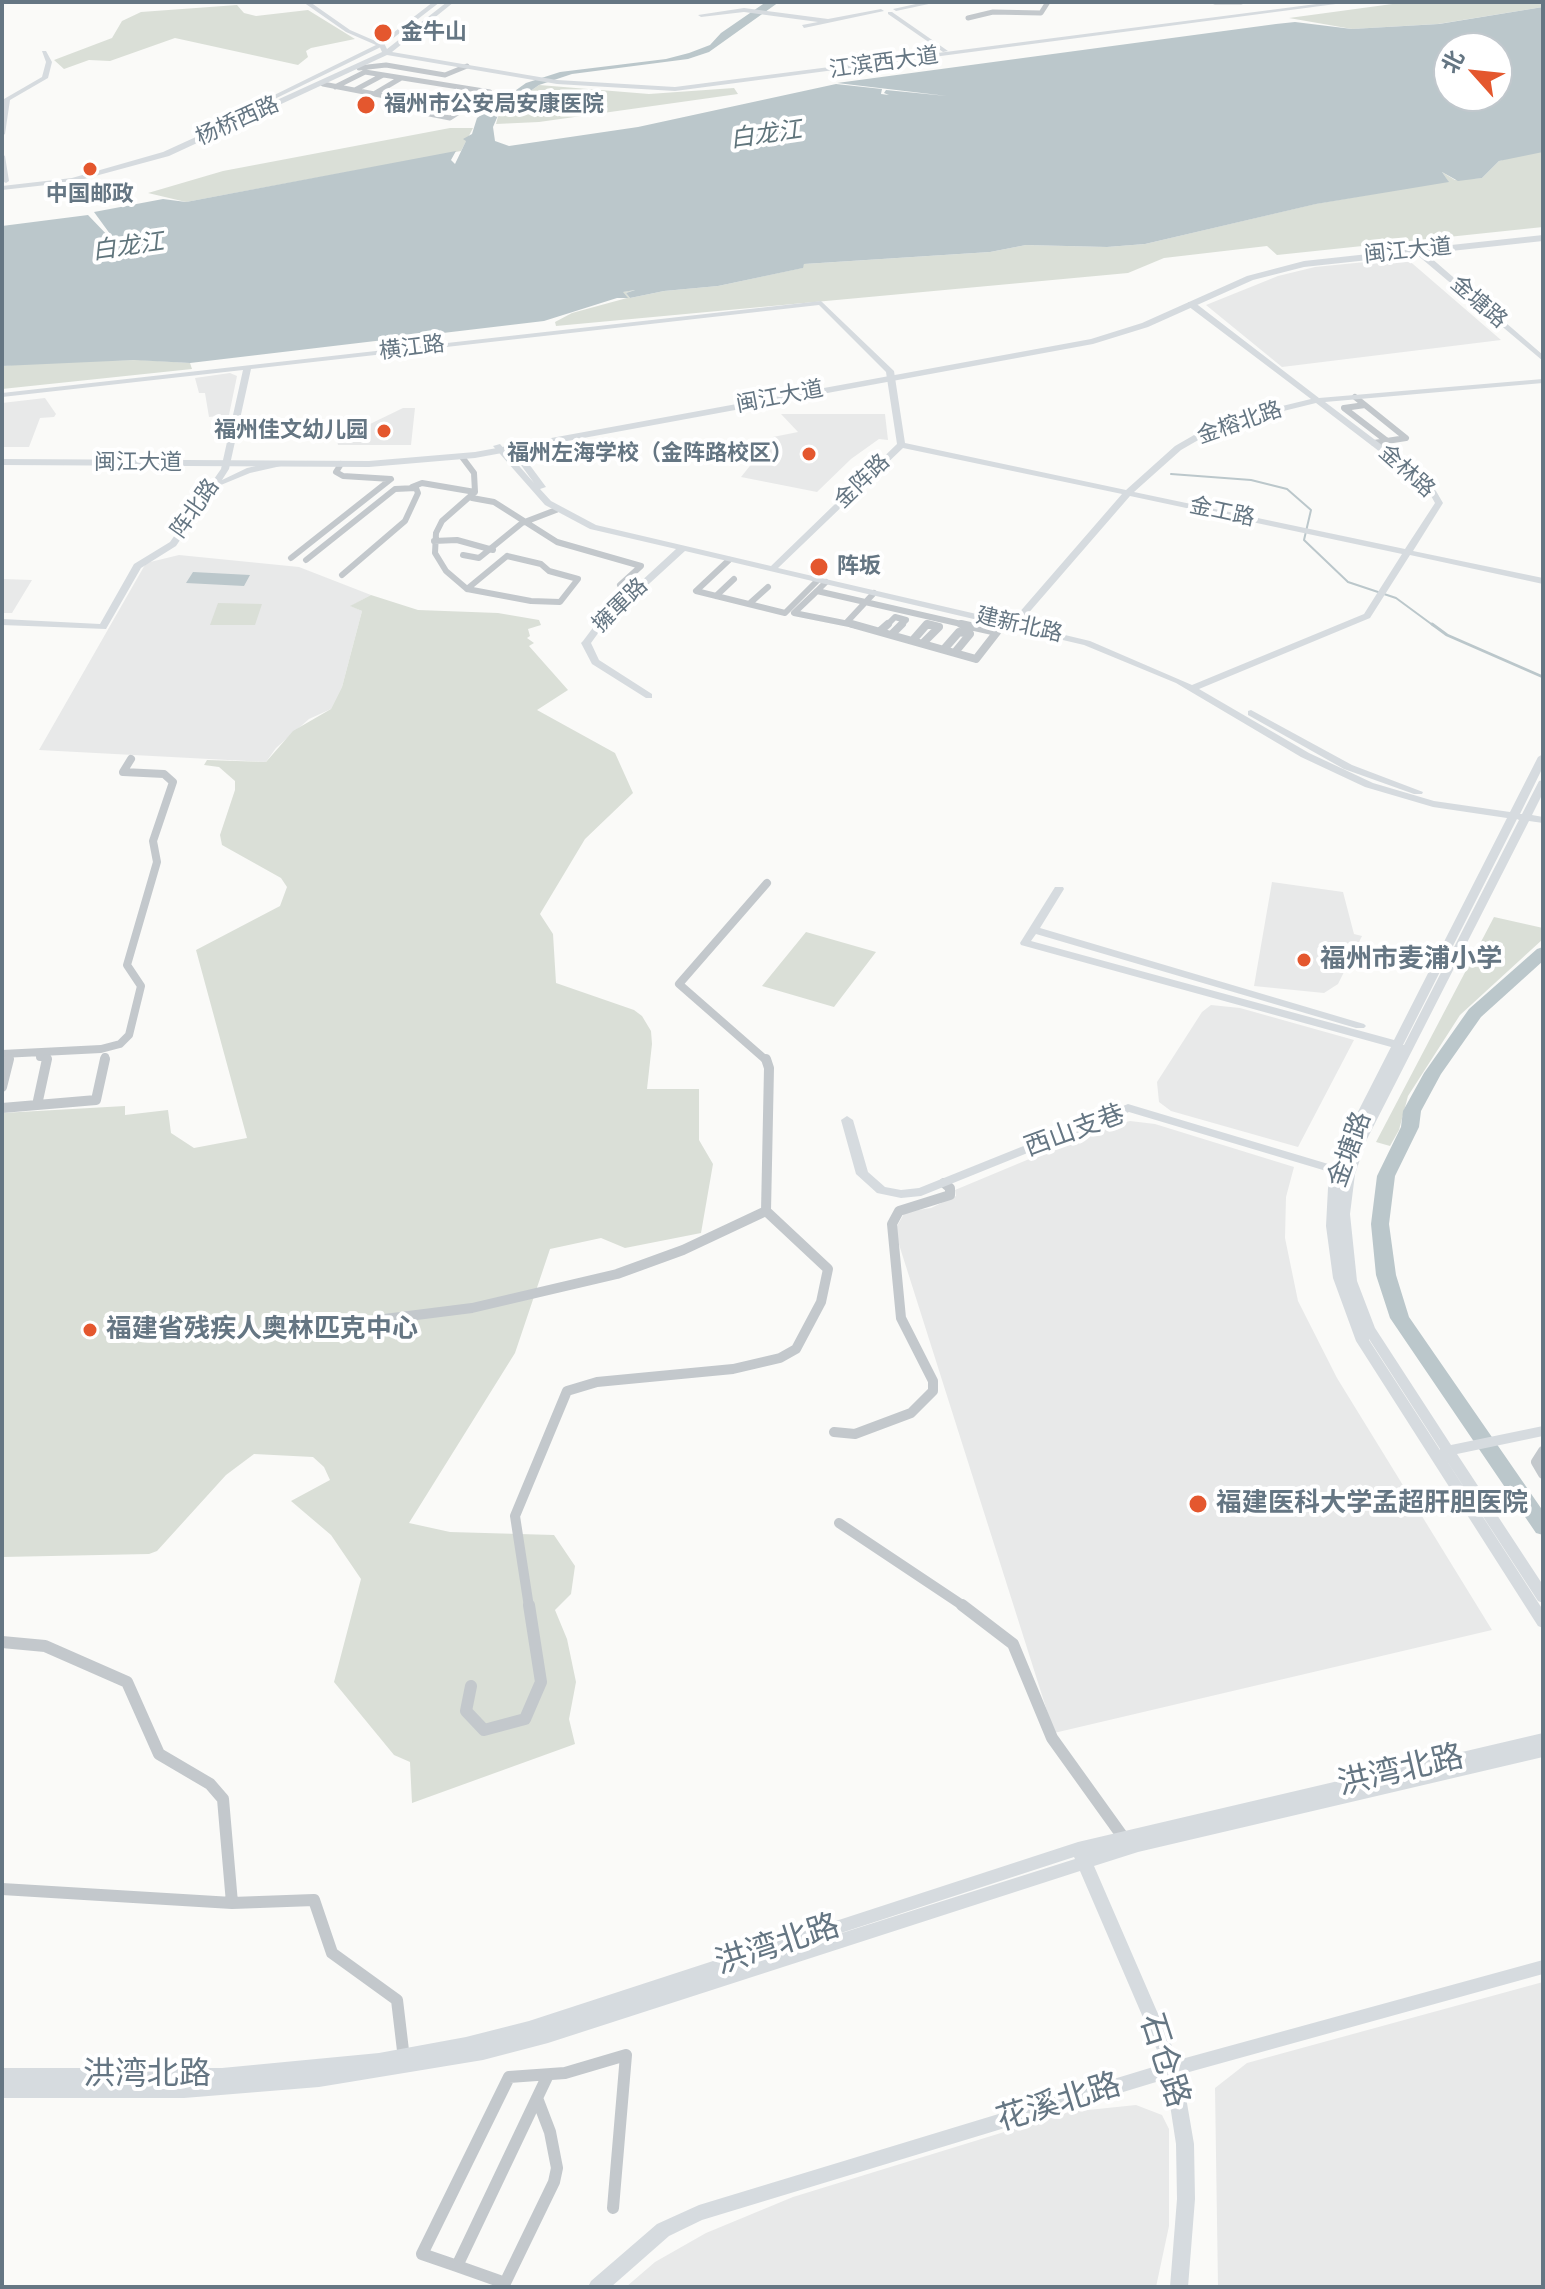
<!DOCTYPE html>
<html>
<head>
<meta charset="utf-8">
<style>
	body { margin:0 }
	#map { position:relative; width:1545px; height:2289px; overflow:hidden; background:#fafaf8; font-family:"Roboto Condensed","Noto Sans SC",sans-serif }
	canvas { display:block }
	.frame { position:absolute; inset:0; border:4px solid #657683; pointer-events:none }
	.north { position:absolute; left:1433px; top:32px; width:80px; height:80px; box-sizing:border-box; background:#fff; border:2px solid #c1c8cd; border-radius:50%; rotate:297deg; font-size:22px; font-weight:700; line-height:32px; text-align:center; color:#657683 }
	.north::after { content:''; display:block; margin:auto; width:28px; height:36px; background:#e4572e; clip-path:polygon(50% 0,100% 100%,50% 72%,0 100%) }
</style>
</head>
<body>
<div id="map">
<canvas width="1545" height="2289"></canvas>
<div class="frame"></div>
<div class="north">北</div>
</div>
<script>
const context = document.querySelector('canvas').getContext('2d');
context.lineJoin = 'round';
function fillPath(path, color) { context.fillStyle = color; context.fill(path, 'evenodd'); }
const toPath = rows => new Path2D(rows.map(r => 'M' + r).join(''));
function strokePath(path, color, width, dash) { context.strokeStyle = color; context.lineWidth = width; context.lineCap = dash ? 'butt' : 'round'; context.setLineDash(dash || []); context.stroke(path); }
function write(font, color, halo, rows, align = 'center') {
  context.font = font + ' "Roboto Condensed","Noto Sans SC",sans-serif'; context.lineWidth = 8; context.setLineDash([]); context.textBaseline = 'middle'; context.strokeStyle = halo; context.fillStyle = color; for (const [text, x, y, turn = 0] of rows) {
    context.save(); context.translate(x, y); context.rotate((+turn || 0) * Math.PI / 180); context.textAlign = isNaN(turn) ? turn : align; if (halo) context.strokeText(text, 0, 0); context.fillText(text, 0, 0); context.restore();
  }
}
const built = toPath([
	[1406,258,1501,340,1282,367,1206,305,1278,276,1315,267],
	[230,373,237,376,229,415,209,417,205,393,199,393,195,378],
	[45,398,56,414,54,417,40,418,29,447,2,447,2,403],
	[403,408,415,408,411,445,338,445,337,440],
	[781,414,885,414,888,440,879,439,851,459,817,492,741,477,773,437,798,432],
	[179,555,299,567,371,595,351,606,362,611,342,687,331,709,309,719,276,748,266,762,39,750,146,563],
	[2,579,32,580,12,613,2,613],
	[1272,882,1343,892,1354,934,1362,936,1338,984,1324,993,1254,986],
	[1211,1005,1240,1008,1354,1040,1298,1147,1171,1111,1159,1102,1157,1082,1202,1012],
	[1130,1121,1155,1124,1294,1167,1286,1197,1285,1238,1298,1301,1337,1378,1492,1630,1054,1733,896,1235,897,1226,905,1212,931,1208,956,1196,955,1190,1106,1127],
	[1543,1982,1543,2287,1218,2287,1215,2088,1247,2063],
	[1136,2105,1162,2115,1169,2129,1169,2226,1156,2287,626,2287,655,2262,706,2233,793,2197,1069,2112]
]);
const green = toPath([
	[1407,2,1543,2,1543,7,1438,24,1352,29,1289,18],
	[237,5,244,13,256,16,308,10,355,39,311,48,306,51,308,57,298,65,175,38,110,61,89,60,64,69,54,60,112,38,122,21,141,12],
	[539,85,649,94,734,88,738,94,539,122,496,124,499,113],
	[450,128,473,128,461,151,186,202,148,193,223,171],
	[1529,152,1543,152,1543,227,1277,255,1267,246,1164,258,1128,273,556,326,555,322,572,313,627,298,622,292,635,290,626,293,630,298,664,291,718,286,802,268,804,264,990,252,1026,245,1107,247,1145,244,1315,204,1448,181,1442,172,1455,180,1482,178,1499,161],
	[141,360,190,363,192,369,2,389,2,366,51,361],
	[371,595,418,610,498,613,539,620,541,625,528,629,530,636,527,638,534,643,529,646,568,690,537,710,615,753,633,793,585,839,540,914,553,934,556,983,634,1010,642,1016,651,1031,652,1044,647,1089,699,1089,699,1140,713,1164,701,1233,625,1248,601,1238,550,1249,515,1353,409,1523,450,1532,554,1535,575,1566,571,1594,555,1610,567,1639,576,1682,569,1719,575,1744,412,1803,410,1762,394,1755,334,1682,361,1579,331,1535,291,1501,330,1480,324,1467,313,1457,254,1454,226,1475,157,1551,149,1554,2,1557,2,1113,125,1106,125,1115,168,1110,171,1133,194,1148,247,1138,196,950,280,906,287,887,281,878,222,845,220,835,235,790,235,781,219,767,204,765,207,760,266,762,293,731,331,709,342,687,362,611,350,606],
	[218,603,262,604,255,625,210,625],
	[1494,917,1543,928,1543,939,1460,1015,1408,1096,1399,1130,1390,1146,1376,1142],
	[806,932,876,952,834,1007,762,986]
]);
const water = toPath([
	[766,2,779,2,709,52,688,59,572,74,539,85,499,113,493,127,495,141,509,146,638,127,836,84,882,89,881,94,889,95,884,93,886,90,947,96,837,83,1276,24,1295,22,1352,29,1439,24,1543,7,1543,152,1499,161,1482,178,1458,181,1442,172,1449,182,1316,204,1145,244,1107,247,1026,245,990,252,804,264,803,268,718,286,664,291,630,298,626,293,635,290,623,292,628,298,617,298,544,321,190,363,134,360,2,366,2,226,88,215,111,239,113,238,94,212,163,199,186,202,456,151,451,160,455,164,466,141,463,139,472,134,477,118,526,83,560,72,666,59,689,53,710,45,721,33],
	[1449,48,1497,48,1497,96,1449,96],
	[193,572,250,575,244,586,186,583]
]);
const streamFar1 = toPath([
	[1171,474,1251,480,1287,489,1311,510,1304,540,1348,582,1396,598,1434,626]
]);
const stream = toPath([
	[1432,624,1447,635,1543,677]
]);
const river = toPath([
	[1543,947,1543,961,1481,1017,1441,1074,1421,1111,1419,1127,1395,1176,1389,1224,1396,1275,1409,1317,1543,1511,1543,1535,1536,1533,1390,1318,1376,1275,1371,1224,1377,1176,1401,1127,1403,1111,1424,1073,1469,1009,1537,949,1543,947]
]);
const streetFar4 = toPath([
	[1215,2,1241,2],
	[968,18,993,12,1041,13,1048,2],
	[359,68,386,65,445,75,467,66],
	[323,84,390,97,403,94,470,105],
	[335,87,365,72,490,92,450,118,383,105,390,97],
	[355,90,383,75],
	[374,94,401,78]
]);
const streetFar3 = toPath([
	[1355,397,1406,438,1374,443],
	[1365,405,1344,408,1387,441],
	[462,457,474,473,475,492,442,521,436,533,435,553,446,571,467,589],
	[412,487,422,483,475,492],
	[472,498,494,502,557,542,641,566,620,585],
	[434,541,457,540,493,550],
	[463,555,479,558,522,523,556,510],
	[507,556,541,564,549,571,578,579,560,602,531,601,467,589,507,556],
	[291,558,391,479,343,476,336,472,341,464],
	[306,560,395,489,416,488,418,493,405,521,342,575],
	[729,560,696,591,785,613,818,580],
	[817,591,970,626],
	[817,591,794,613,859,626],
	[817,591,826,582],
	[716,596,734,579],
	[749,604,768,587],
	[847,622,874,593],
	[886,626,895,617,906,620,900,626],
	[925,626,934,626]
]);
const streetFar2 = toPath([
	[852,624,976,659,997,632,961,624],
	[880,631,888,624],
	[892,634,902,624],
	[913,640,927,624,939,627,924,642],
	[945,648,959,632,970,634,956,651],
	[2,1054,101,1049,120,1044,129,1035,141,986,127,965,157,862,153,841,173,782,164,774,123,772,131,759],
	[40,1057,47,1057,46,1061],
	[104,1061,105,1057],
	[767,1061,679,984,767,883]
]);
const streetFar1 = toPath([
	[2,1087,9,1059],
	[37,1105,47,1059],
	[2,1108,96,1100,105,1059],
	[321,1327,472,1308,617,1274,683,1250,766,1211],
	[834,1432,855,1434,911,1413,933,1391,933,1381,901,1318,892,1224,899,1211,950,1195,950,1188,944,1183],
	[1543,1451,1536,1462,1543,1474],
	[839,1523,965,1607],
	[529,1607,515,1516,567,1391,597,1382,733,1369,780,1358,796,1349,821,1302,828,1269,766,1211,769,1068,766,1059]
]);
const street = toPath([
	[962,1605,1013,1644,1052,1738,1123,1837],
	[2,1642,45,1646,127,1682,159,1754,210,1784,223,1799,232,1903],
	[471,1686,466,1711,484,1730,525,1719,541,1682,529,1605],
	[2,1889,232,1903,314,1900,332,1953,397,2000,404,2059],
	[537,2098,550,2132,557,2168,554,2182,505,2283,457,2266,537,2098],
	[537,2098,548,2075],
	[457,2266,422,2254,509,2077,565,2073,626,2055,613,2208]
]);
const secondary = toPath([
	[303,2,310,2,350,30,380,43,433,2,440,2,383,46,203,134,199,134,199,132,376,45,346,32,303,2],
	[925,2,938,2,896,11,893,9,925,2],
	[744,8,828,19,881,9,884,11,804,28,802,25,818,22,744,12,701,17,698,15,744,8],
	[888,12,892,12,948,51,943,52,888,14,888,12],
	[42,51,46,51,52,62,48,78,10,100,5,134,2,136,4,99,42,77,46,62,42,51],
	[2,154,5,156,9,181,6,183,4,182,2,177,2,154],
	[1409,244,1415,244,1543,355,1543,361,1409,248,1409,244],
	[821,301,894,371,905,443,1126,490,1175,446,1201,431,1241,416,1311,399,1188,306,1188,302,1194,302,1319,398,1543,379,1543,383,1325,402,1407,464,1436,491,1443,503,1413,551,1543,578,1543,584,1410,555,1370,618,1199,689,1309,753,1373,783,1434,801,1510,812,1538,757,1543,754,1543,767,1520,814,1522,814,1539,781,1543,780,1543,793,1532,815,1543,817,1543,823,1529,821,1367,1139,1355,1174,1350,1214,1357,1281,1375,1328,1451,1445,1543,1426,1543,1436,1457,1454,1543,1585,1543,1603,1538,1601,1443,1455,1543,1610,1543,1628,1538,1626,1356,1341,1333,1278,1326,1226,1328,1188,1333,1173,1129,1112,921,1196,901,1198,877,1193,856,1174,841,1120,847,1116,853,1120,868,1172,885,1187,901,1190,919,1188,1128,1104,1335,1166,1342,1143,1391,1047,1021,945,1020,943,1055,887,1063,887,1064,889,1040,928,1364,1024,1366,1026,1364,1028,1356,1028,1036,934,1031,941,1394,1040,1507,818,1433,807,1365,787,1301,757,1176,683,1084,645,685,551,604,625,591,643,599,660,652,694,652,698,646,698,592,664,581,643,583,641,598,621,676,549,590,529,545,505,493,446,500,444,534,483,505,443,512,441,546,487,540,489,551,501,596,525,771,566,897,444,886,372,819,305,251,369,229,469,222,480,247,468,278,461,282,464,281,466,250,473,216,487,176,546,141,568,106,629,2,625,2,619,100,624,134,564,170,542,221,469,243,370,2,397,2,393,821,301],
	[1316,403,1401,468,1430,494,1435,503,1405,549,1134,492,1181,450,1207,435,1247,420,1316,403],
	[903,448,1122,494,1011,622,778,568,903,448],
	[1130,496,1402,554,1364,614,1192,685,1090,641,1019,624,1130,496],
	[1517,819,1519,820,1404,1045,1403,1045,1517,819],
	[1369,1339,1440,1449,1440,1450,1369,1340,1369,1339],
	[1251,710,1352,765,1423,792,1422,794,1414,794,1344,769,1248,715,1248,711,1251,710],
	[1543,1733,1543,1757,1138,1852,1094,1866,1178,2060,1543,1960,1543,1974,1182,2074,1194,2144,1195,2199,1188,2287,1170,2287,1177,2199,1176,2144,1166,2079,702,2220,669,2236,611,2287,588,2287,591,2281,657,2224,699,2205,1163,2064,1080,1871,548,2043,483,2060,319,2087,184,2098,2,2098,2,2068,222,2068,379,2053,466,2037,529,2021,1078,1842,1543,1733],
	[1074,1857,1075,1859,804,1945,1074,1857]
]);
const primary = toPath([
	[447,2,454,2,392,52,557,80,675,87,1332,2,1351,2,675,91,557,84,387,55,169,156,73,182,2,190,2,186,72,178,163,152,382,52,378,43,384,43,387,49,447,2],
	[1543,235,1543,241,1304,267,1253,280,1148,327,1093,344,475,458,369,467,2,465,2,459,369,461,475,452,1091,339,1142,323,1247,276,1304,261,1543,235]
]);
const markers = [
	[383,33,10,"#e4572e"],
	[366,105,10,"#e4572e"],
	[90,169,8,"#e4572e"],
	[384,431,8,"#e4572e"],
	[809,454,8,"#e4572e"],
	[819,567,10,"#e4572e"],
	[1304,960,8,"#e4572e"],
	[90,1330,8,"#e4572e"],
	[1198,1504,10,"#e4572e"]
];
const farPoinames = [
	["金牛山",401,33],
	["福州市公安局安康医院",384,105],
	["中国邮政",90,195,"center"],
	["福州佳文幼儿园",368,431,"right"],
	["福州左海学校（金阵路校区）",793,454,"right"],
	["阵坂",837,567]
];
const farStreetnames = [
	["江滨西大道",884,64,-8],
	["杨桥西路",238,122,-24],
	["闽江大道",1408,252,-6],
	["金塘路",1478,303,41],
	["横江路",412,349,-7],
	["闽江大道",780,398,-11],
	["金榕北路",1240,424,-19],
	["闽江大道",138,463],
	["金林路",1406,472,42],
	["金阵路",863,482,-44],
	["阵北路",196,509,-55],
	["金工路",1222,513,12],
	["擁軍路",621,606,-44],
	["建新北路",1019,626,13]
];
const farWaternames = [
	["白龙江",766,136,-8],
	["白龙江",128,248,-8]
];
const poiNames = [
	["福州市麦浦小学",1320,960],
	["福建省残疾人奥林匹克中心",106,1330],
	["福建医科大学孟超肝胆医院",1216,1504]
];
const streetNames = [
	["西山支巷",1075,1132,-20],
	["金塘路",1351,1150,-70]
];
const nearStreetnames = [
	["洪湾北路",1401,1772,-13],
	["洪湾北路",778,1946,-18],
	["石仓路",1163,2061,72],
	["洪湾北路",147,2076],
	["花溪北路",1059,2104,-17]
];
fillPath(built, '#e8e9e9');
fillPath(green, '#dadfd7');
fillPath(water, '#bbc7cb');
strokePath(streamFar1, '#bbc7cb', 2);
strokePath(stream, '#bbc7cb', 3);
fillPath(river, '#bbc7cb');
strokePath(streetFar4, '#c3c8cc', 5);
strokePath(streetFar3, '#c3c8cc', 6);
strokePath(streetFar2, '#c3c8cc', 8);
strokePath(streetFar1, '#c3c8cc', 10);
strokePath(street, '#c3c8cc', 12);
fillPath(secondary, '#d6dbdf');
fillPath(primary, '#d6dbdf');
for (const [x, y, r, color] of markers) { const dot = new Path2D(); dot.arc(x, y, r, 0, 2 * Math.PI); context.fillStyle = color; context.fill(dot); strokePath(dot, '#fff', 3); }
write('bold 22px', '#657683', '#fff', farPoinames, 'left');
write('22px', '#657683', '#fff', farStreetnames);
write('italic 24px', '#60757c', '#fff', farWaternames);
write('bold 26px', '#657683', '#fff', poiNames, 'left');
write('26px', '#657683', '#fff', streetNames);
write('32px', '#657683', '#fff', nearStreetnames);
</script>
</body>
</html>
